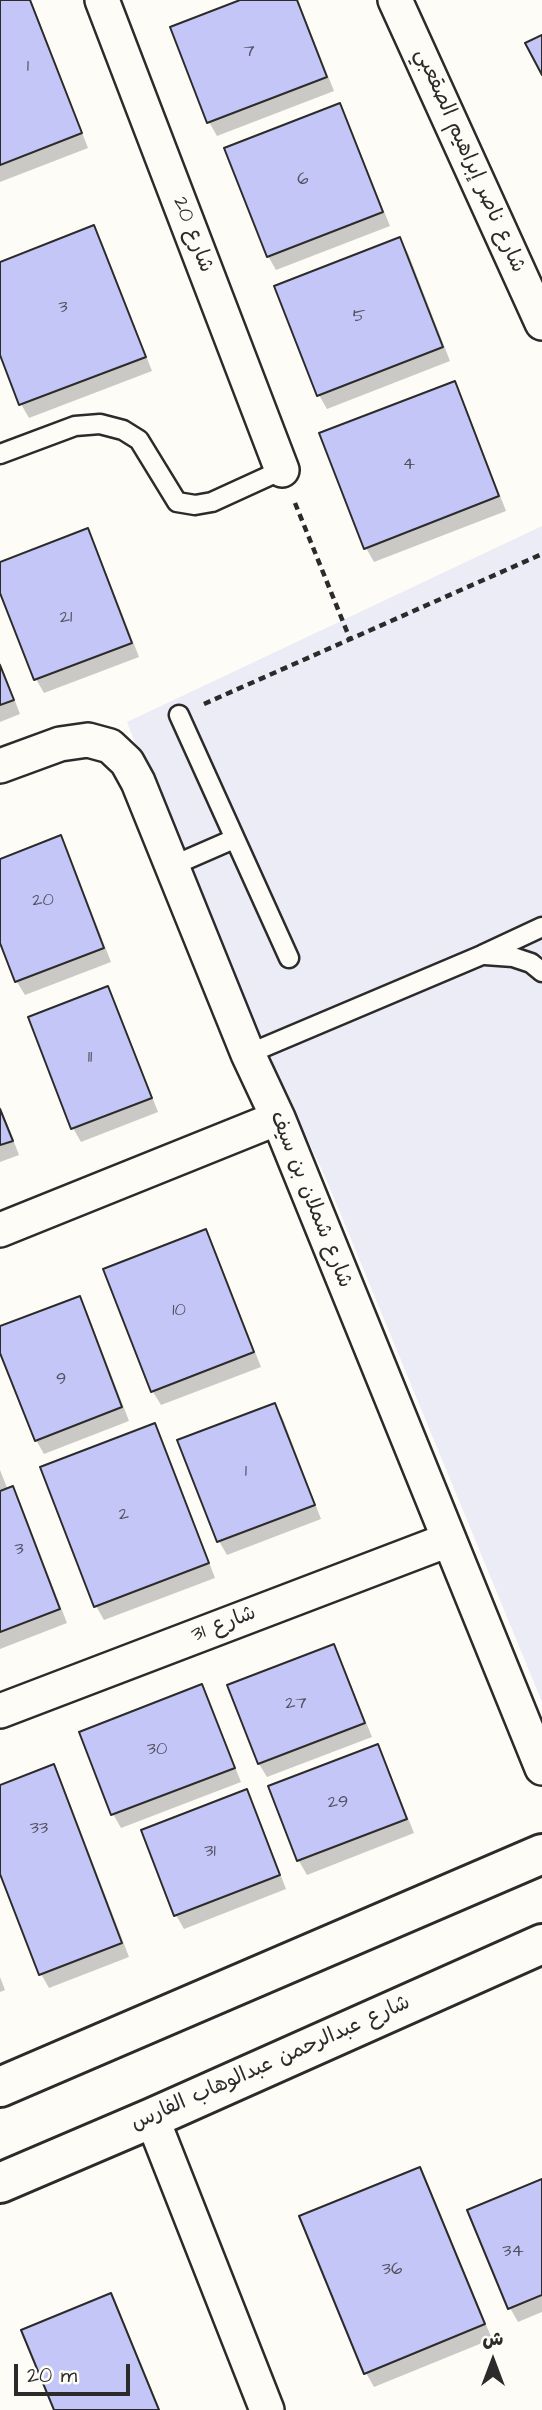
<!DOCTYPE html>
<html>
<head>
<meta charset="utf-8">
<style>
	body { margin:0 }
	#map { position:relative; width:542px; height:2410px; overflow:hidden; background:#fdfcf7; font-family:"Architects Daughter","Playpen Sans Arabic",sans-serif }
	canvas { display:block }
	.north { position:absolute; left:458px; top:2326px; width:70px; height:70px; -webkit-text-stroke:5px #fdfcf7; paint-order:stroke; rotate:0deg; font-size:19px; font-weight:700; line-height:28px; text-align:center; color:#2b2b2b }
	.north::after { content:''; display:block; margin:auto; width:24px; height:32px; background:#2b2b2b; clip-path:polygon(50% 0,100% 100%,50% 72%,0 100%) }
	.scale { position:absolute; left:14px; top:2364px; width:116px; height:32px; box-sizing:border-box; border:4px solid #2b2b2b; border-top:0; padding-left:9px; font-size:21px; line-height:24px; white-space:nowrap; color:#2b2b2b; -webkit-text-stroke:5px #fdfcf7; paint-order:stroke }
</style>
</head>
<body>
<div id="map">
<canvas width="542" height="2410"></canvas>
<div class="north">ش</div>
<div class="scale">20 m</div>
</div>
<script>
const context = document.querySelector('canvas').getContext('2d');
context.lineJoin = 'round';
function fillPath(path, color) { context.fillStyle = color; context.fill(path, 'evenodd'); }
const toPath = rows => new Path2D(rows.map(r => 'M' + r).join(''));
function strokePath(path, color, width, dash) { context.strokeStyle = color; context.lineWidth = width; context.lineCap = dash ? 'butt' : 'round'; context.setLineDash(dash || []); context.stroke(path); }
function write(font, color, halo, rows, align = 'center') {
  context.font = font + ' "Architects Daughter","Playpen Sans Arabic",sans-serif'; context.lineWidth = 5; context.setLineDash([]); context.textBaseline = 'middle'; context.strokeStyle = halo; context.fillStyle = color; for (const [text, x, y, turn = 0] of rows) {
    context.save(); context.translate(x, y); context.rotate((+turn || 0) * Math.PI / 180); context.textAlign = isNaN(turn) ? turn : align; if (halo) context.strokeText(text, 0, 0); context.fillText(text, 0, 0); context.restore();
  }
}
const built = toPath([
	[542,526,542,1702,327,1181,192,890,127,722]
]);
const shadow = toPath([
	[0,0,31,0,88,148,0,182],
	[245,0,298,0,334,91,217,136,209,122],
	[339,105,347,119,390,226,276,270,268,256],
	[94,228,102,242,152,371,29,418,21,404,0,350,0,264],
	[400,239,408,253,450,361,327,409,319,395],
	[454,383,462,397,506,511,374,562,366,548],
	[87,530,95,544,139,657,44,693,36,679,0,588,0,564],
	[0,662,20,714,0,722],
	[60,837,68,851,111,962,25,995,17,982,0,938,0,860],
	[107,988,115,1002,158,1112,81,1142,73,1128],
	[0,1106,19,1155,0,1162],
	[205,1231,213,1245,261,1367,161,1405,153,1392,106,1270],
	[79,1298,87,1312,129,1421,44,1454,36,1440,0,1348,0,1328],
	[275,1405,283,1419,321,1519,227,1555,219,1541,179,1441],
	[154,1425,162,1439,215,1578,104,1620,96,1606,42,1468],
	[0,1470,8,1490,12,1488,20,1502,67,1623,0,1649],
	[333,1646,341,1660,372,1737,267,1777,259,1764,230,1686],
	[201,1687,209,1701,241,1782,121,1828,113,1814,81,1733],
	[377,1746,385,1760,414,1833,307,1875,299,1861,270,1787],
	[53,1766,61,1780,129,1957,49,1988,41,1974,0,1869,0,1787],
	[246,1791,254,1805,286,1889,184,1929,176,1915],
	[0,1977,5,1990,0,1992],
	[419,2169,427,2183,492,2339,374,2387,366,2373],
	[542,2181,542,2312,518,2322,510,2308],
	[110,2296,118,2309,160,2410,56,2410]
]);
const building = toPath([
	[0,0,30,0,82,133,0,165,0,0],
	[240,0,297,0,327,77,207,123,170,27,240,0],
	[542,35,542,75,525,43,542,35],
	[340,103,383,212,267,257,224,148,340,103],
	[94,225,146,357,19,405,0,355,0,262,94,225],
	[400,237,443,347,317,396,274,286,400,237],
	[455,381,499,496,364,549,319,433,455,381],
	[88,528,132,643,34,680,0,593,0,562,88,528],
	[0,665,14,700,0,705,0,665],
	[61,835,104,948,15,982,0,943,0,859,61,835],
	[108,986,152,1098,71,1129,28,1017,108,986],
	[0,1109,13,1141,0,1145,0,1109],
	[206,1229,254,1352,151,1392,103,1269,206,1229],
	[80,1296,122,1407,35,1441,0,1353,0,1326,80,1296],
	[275,1403,315,1505,217,1542,177,1440,275,1403],
	[155,1423,209,1563,94,1607,40,1467,155,1423],
	[13,1486,60,1609,0,1632,0,1491,13,1486],
	[334,1644,365,1723,258,1764,227,1685,334,1644],
	[202,1684,235,1768,111,1815,79,1732,202,1684],
	[378,1744,407,1819,297,1861,268,1786,378,1744],
	[54,1764,122,1943,39,1975,0,1874,0,1785,54,1764],
	[247,1789,280,1875,174,1916,141,1830,247,1789],
	[420,2167,485,2324,364,2374,299,2216,420,2167],
	[542,2179,542,2295,508,2309,467,2210,542,2179],
	[111,2293,159,2410,54,2410,21,2330,111,2293]
]);
const path = toPath([
	[295,503,350,639],
	[204,704,542,554]
]);
const lane = toPath([
	[0,454,75,426,100,424,123,430,139,440,177,502,195,505,212,502,282,470],
	[179,715,289,958],
	[172,866,234,839],
	[485,955,513,957,531,963,542,972],
	[248,1054,482,955,542,927]
]);
const street = toPath([
	[102,0,282,470],
	[395,0,542,323],
	[0,766,60,744,88,740,110,746,127,762,138,782,248,1054,278,1118,542,1768],
	[0,1230,278,1118],
	[0,1711,448,1540],
	[152,2118,267,2410]
]);
const secondary = toPath([
	[0,2087,542,1854],
	[0,2183,152,2118,542,1944]
]);
const numberNames = [
	["7",249,52],
	["1",28,67],
	["6",303,180],
	["3",63,308],
	["5",359,317],
	["4",409,465],
	["21",66,618],
	["20",43,901],
	["11",90,1058],
	["10",179,1311],
	["9",61,1380],
	["1",246,1472],
	["2",124,1515],
	["3",19,1550],
	["27",296,1704],
	["30",157,1750],
	["29",338,1803],
	["33",39,1829],
	["31",210,1852],
	["34",513,2252],
	["36",392,2270]
];
const streetNames = [
	["شارع ناصر إبراهيم الصقعبي",469,161,66],
	["شارع 20",192,235,69],
	["شارع شملان بن سيف",310,1200,68],
	["شارع 31",224,1625,-21],
	["شارع عبدالرحمن عبدالوهاب الفارس",271,2064,-24]
];
fillPath(built, '#ececf7');
fillPath(shadow, '#0003');
fillPath(building, '#c5c6f8');
strokePath(building, '#2b2b2b', 2);
strokePath(lane, '#2b2b2b', 23);
strokePath(street, '#2b2b2b', 38);
strokePath(secondary, '#2b2b2b', 44);
strokePath(path, '#2b2b2b', 4.5, [7, 5]);
strokePath(lane, '#fdfcf7', 18);
strokePath(street, '#fdfcf7', 33);
strokePath(secondary, '#fdfcf7', 38);
write('18px', '#52525e', null, numberNames);
write('21px', '#2b2b2b', '#fdfcf7', streetNames);
</script>
</body>
</html>
